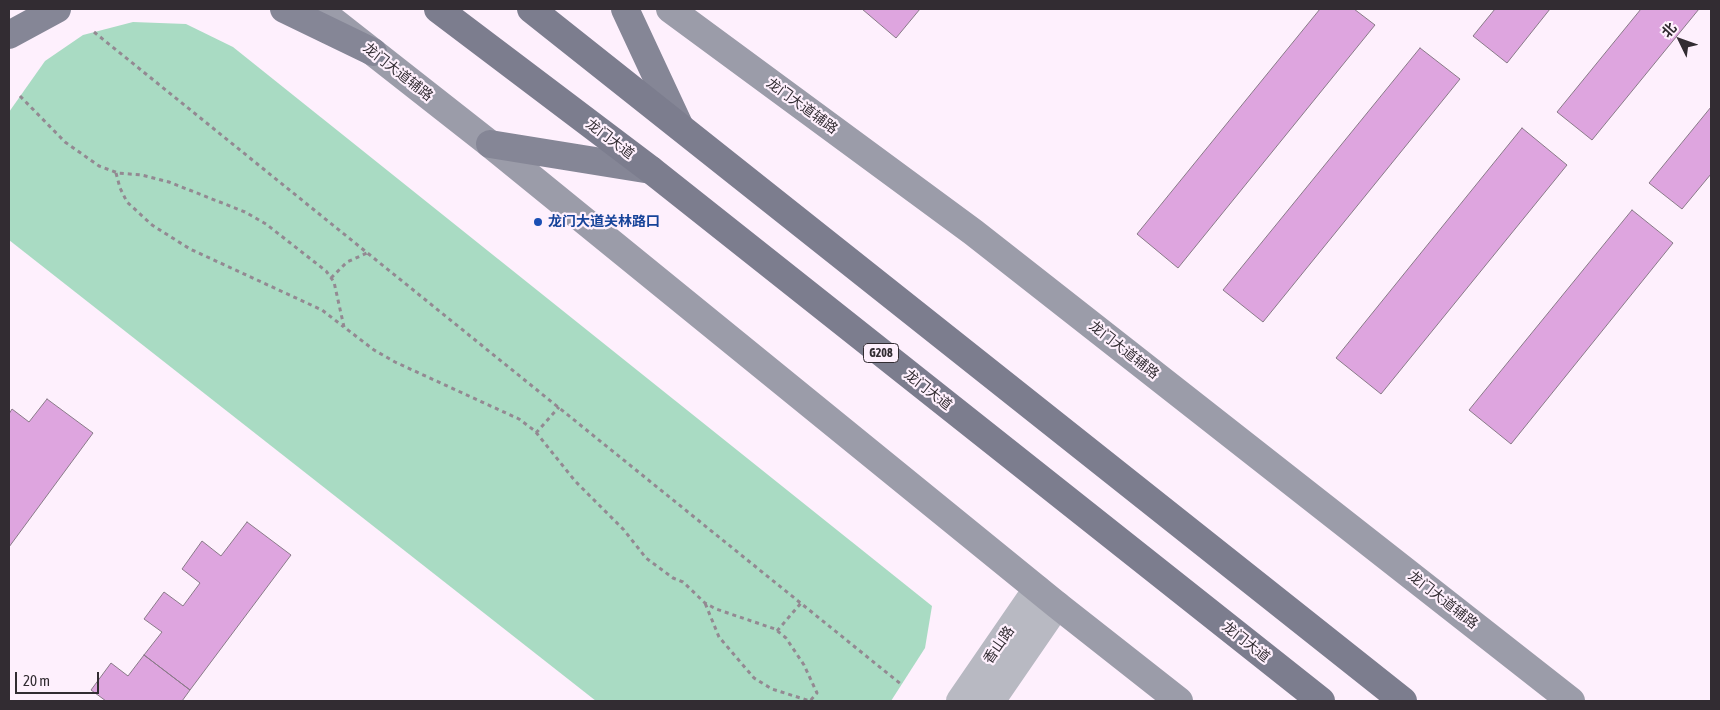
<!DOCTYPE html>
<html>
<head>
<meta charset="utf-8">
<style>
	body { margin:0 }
	#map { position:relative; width:1720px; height:710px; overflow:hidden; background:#fef0fd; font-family:"Asap Condensed","Noto Sans SC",sans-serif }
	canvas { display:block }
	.frame { position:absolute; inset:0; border:10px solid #322c32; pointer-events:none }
	.north { position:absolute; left:1655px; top:15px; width:50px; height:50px; -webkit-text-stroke:4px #fef0fd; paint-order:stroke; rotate:312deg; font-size:14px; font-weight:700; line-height:20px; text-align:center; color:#322c32 }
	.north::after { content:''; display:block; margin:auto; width:18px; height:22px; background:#322c32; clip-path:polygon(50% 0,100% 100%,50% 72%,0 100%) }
	.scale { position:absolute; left:15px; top:672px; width:84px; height:22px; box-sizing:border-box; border:2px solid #322c32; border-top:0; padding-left:6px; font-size:15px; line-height:18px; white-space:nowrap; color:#322c32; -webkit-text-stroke:4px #fef0fd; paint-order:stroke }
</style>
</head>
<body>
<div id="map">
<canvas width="1720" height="710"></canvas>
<div class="frame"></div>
<div class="north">北</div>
<div class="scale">20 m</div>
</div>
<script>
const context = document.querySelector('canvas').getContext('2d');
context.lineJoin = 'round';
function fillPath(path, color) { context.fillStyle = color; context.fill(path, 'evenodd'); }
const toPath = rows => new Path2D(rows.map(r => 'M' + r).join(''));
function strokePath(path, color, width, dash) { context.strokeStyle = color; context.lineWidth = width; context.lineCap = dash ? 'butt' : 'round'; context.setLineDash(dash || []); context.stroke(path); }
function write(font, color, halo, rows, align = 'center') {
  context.font = font + ' "Asap Condensed","Noto Sans SC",sans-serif'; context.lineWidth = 4.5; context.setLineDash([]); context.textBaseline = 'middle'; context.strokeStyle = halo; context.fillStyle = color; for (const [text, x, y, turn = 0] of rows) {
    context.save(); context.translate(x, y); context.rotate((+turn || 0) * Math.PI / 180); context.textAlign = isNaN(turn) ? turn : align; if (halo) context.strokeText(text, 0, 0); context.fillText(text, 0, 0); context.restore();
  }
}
const green = toPath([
	[133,22,186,24,233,47,932,606,925,648,891,701,596,701,9,240,9,112,45,61,83,35]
]);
const building = toPath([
	[862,9,920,9,896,38,862,9],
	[1320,9,1354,9,1375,25,1178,268,1137,234,1320,9],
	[1495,9,1550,9,1507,63,1473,36,1495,9],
	[1641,9,1699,9,1592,140,1557,112,1641,9],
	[1420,48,1460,79,1263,322,1223,290,1420,48],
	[1711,107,1711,174,1682,209,1649,183,1711,107],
	[1522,128,1567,165,1381,394,1336,358,1522,128],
	[1632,210,1673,243,1511,444,1469,410,1632,210],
	[47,399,93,433,9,547,9,414,12,409,29,422,47,399],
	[247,522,291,555,190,690,144,655,162,632,144,619,164,592,183,606,200,583,182,569,202,541,221,556,247,522],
	[144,655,190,690,182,701,106,701,91,690,111,663,128,676,144,655]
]);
const path = toPath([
	[94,32,902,685],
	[20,96,65,142,99,166,118,173,142,175,169,182,245,212,266,224,326,271,334,282,344,327,374,350,395,362,519,419,535,431,575,481,624,530,646,558,673,578,683,582,705,603,716,609,775,629,786,638,804,665,817,693,810,701,772,689,754,678,719,637,705,603],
	[116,173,120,188,127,202,152,225,190,249,322,310,344,327],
	[331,278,347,262,367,253],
	[536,433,559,407],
	[777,631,801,603]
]);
const minor = toPath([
	[960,701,1037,589],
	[991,701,1057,605]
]);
const secondary = toPath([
	[318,9,490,144,1057,605,1179,701],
	[670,9,973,232,1571,701]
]);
const primary = toPath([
	[284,9,373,52],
	[625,9,679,125],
	[9,35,57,9],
	[490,144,651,170]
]);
const trunk = toPath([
	[438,9,651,170,1321,701],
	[531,9,1403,701]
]);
const markers = [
	[538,222,5,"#1a4fb4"]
];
const shields = [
	[881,353,35]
];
const shieldNames = [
	["G208",881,353]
];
const streetNames = [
	["龙门大道辅路",398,72,38],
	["龙门大道辅路",802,106,36],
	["龙门大道",610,139,37],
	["龙门大道辅路",1124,350,38],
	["龙门大道",928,390,38],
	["龙门大道辅路",1443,600,38],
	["龙门大道",1246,642,38],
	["香山路",999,645,-55]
];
const transitNames = [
	["龙门大道关林路口",548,222]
];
fillPath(green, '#a9dbc3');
fillPath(building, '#dea5df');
strokePath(building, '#897a88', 1);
strokePath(path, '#938992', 3, [4, 4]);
strokePath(minor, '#b8b9c2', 28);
strokePath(secondary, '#9b9ca9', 28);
strokePath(primary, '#858696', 28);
strokePath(trunk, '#7c7d8e', 28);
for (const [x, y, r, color] of markers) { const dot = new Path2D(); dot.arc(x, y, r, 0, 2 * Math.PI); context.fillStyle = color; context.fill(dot); strokePath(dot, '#fef0fd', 2); }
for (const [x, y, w] of shields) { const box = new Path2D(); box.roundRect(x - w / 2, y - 9.5, w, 19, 4); context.fillStyle = '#fef0fd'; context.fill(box); strokePath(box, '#322c32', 1); }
write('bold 12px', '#322c32', null, shieldNames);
write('14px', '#322c32', '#fef0fd', streetNames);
write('bold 14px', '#164399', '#fef0fd', transitNames, 'left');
</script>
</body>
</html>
